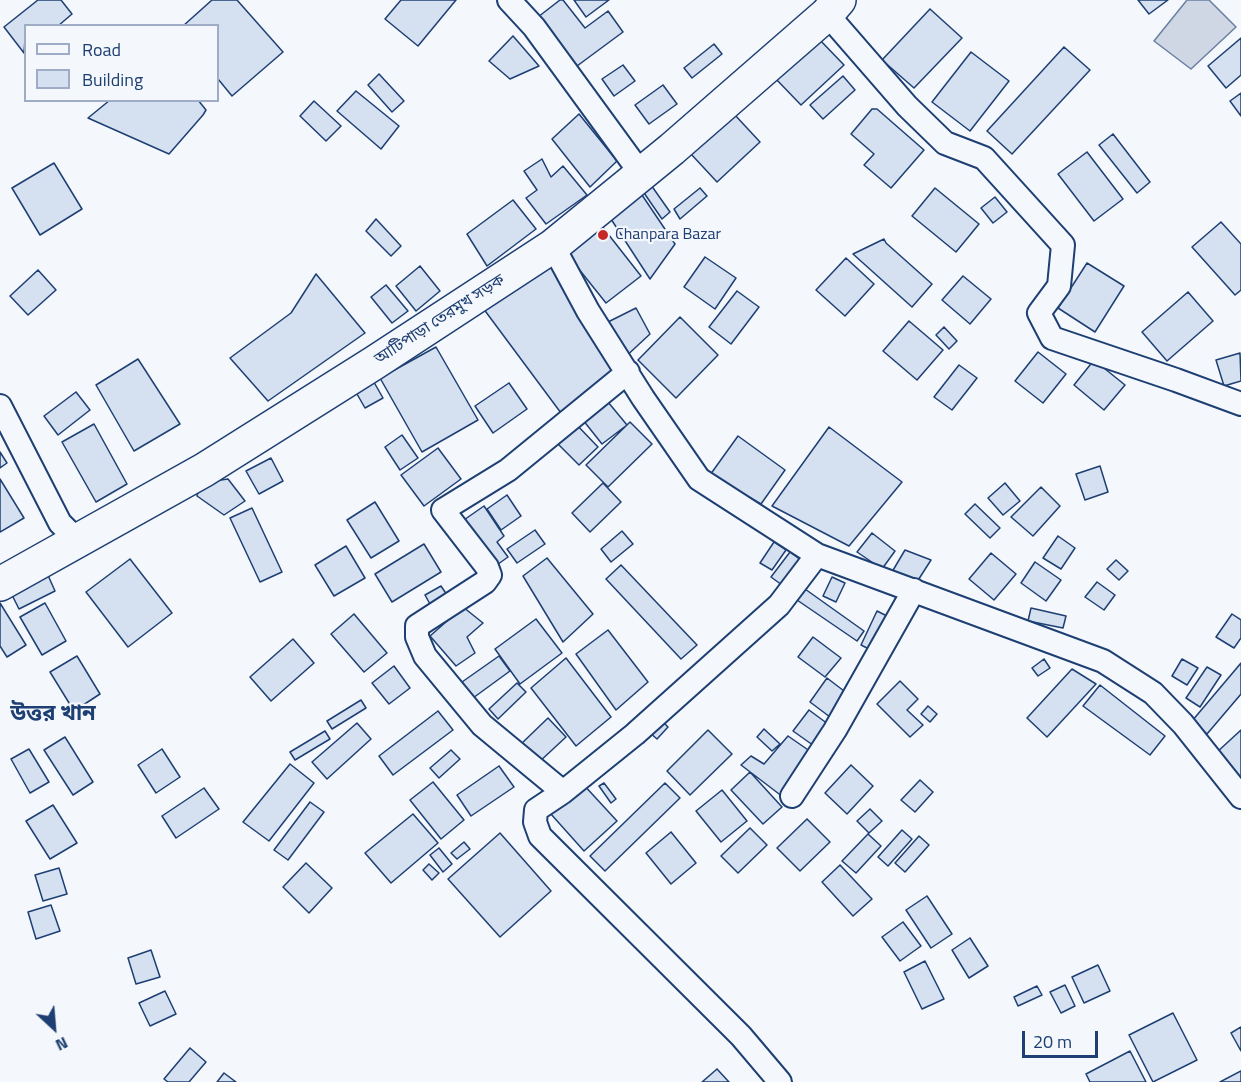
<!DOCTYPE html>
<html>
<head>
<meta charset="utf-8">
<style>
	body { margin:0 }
	#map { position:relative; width:1241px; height:1082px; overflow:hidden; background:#f4f7fb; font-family:"Titillium Web",sans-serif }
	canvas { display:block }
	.legend { position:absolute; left:24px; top:24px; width:195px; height:78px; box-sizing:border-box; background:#f4f7fb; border:2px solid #9eadc5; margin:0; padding:8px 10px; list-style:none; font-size:18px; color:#1d3f73 }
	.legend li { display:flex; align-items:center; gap:12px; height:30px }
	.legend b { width:30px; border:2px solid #9eadc5 }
	.north { position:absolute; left:24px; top:998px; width:60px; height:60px; -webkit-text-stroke:4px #f4f7fb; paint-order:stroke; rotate:154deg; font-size:16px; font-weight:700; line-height:24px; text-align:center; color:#1d3f73 }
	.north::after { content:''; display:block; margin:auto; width:21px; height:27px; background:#1d3f73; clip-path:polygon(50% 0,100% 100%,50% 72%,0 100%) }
	.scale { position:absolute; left:1022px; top:1031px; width:76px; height:27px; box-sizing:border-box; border:3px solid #1d3f73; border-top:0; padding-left:8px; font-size:18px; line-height:21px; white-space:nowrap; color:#1d3f73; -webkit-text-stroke:4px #f4f7fb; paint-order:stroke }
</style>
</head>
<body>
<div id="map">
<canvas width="1241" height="1082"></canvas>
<ul class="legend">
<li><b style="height:8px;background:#f4f7fb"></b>Road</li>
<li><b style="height:16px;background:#d5e0f0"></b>Building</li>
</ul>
<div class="north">N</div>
<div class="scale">20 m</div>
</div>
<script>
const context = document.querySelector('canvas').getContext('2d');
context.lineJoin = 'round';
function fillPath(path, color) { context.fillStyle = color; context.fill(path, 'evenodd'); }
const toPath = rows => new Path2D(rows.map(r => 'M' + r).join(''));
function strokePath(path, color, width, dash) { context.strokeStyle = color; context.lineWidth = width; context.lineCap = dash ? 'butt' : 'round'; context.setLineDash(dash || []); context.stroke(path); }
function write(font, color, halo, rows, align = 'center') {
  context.font = font + ' "Titillium Web","Noto Sans Bengali",sans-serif'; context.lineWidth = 4.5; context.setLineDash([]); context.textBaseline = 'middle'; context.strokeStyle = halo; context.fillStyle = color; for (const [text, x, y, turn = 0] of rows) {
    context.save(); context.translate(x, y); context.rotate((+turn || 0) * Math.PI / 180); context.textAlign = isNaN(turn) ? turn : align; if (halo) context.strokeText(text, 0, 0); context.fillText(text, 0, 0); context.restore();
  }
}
const water = toPath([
	[1187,0,1209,0,1236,27,1191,69,1154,41,1187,0]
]);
const building = toPath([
	[38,0,61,0,72,14,58,26,26,26,24,53,4,27,38,0],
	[212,0,237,0,283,52,232,96,218,79,218,26,183,26,212,0],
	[401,0,456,0,418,46,385,19,401,0],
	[560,0,563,0,585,28,608,11,623,32,577,66,538,17,560,0],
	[574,0,609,0,586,17,574,0],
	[1138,0,1168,0,1149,14,1138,0],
	[930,9,962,38,914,88,882,60,930,9],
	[513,36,539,66,510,79,489,61,513,36],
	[818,38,844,65,801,105,775,78,818,38],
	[1241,38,1241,75,1226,88,1208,66,1241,38],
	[714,44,722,54,692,78,684,68,714,44],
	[1064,47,1090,70,1012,154,987,131,1064,47],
	[971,52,1009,81,970,131,932,102,971,52],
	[623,65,635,81,614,96,602,79,623,65],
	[379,74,404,101,392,112,368,85,379,74],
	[843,76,855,90,823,119,810,105,843,76],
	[663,85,677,104,649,124,635,105,663,85],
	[356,91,399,126,381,149,337,111,356,91],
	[1241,93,1241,116,1230,101,1241,93],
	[110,100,198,100,206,110,203,115,169,154,88,118,110,100],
	[314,101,341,126,326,141,300,116,314,101],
	[872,109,877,109,924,150,891,188,864,165,874,154,851,134,872,109],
	[579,114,617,161,590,187,552,139,579,114],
	[734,114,760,142,717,182,691,154,734,114],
	[1113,134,1150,182,1137,193,1099,145,1113,134],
	[1087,152,1123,199,1094,221,1058,174,1087,152],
	[542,159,551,177,563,166,587,195,546,224,526,198,537,190,524,171,542,159],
	[54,163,82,209,40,235,12,188,54,163],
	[651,185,670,212,662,219,642,190,651,185],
	[700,188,707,196,680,219,674,209,700,188],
	[935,188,979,224,956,252,912,216,935,188],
	[642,195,675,244,650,279,609,216,642,195],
	[995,197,1007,212,993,223,981,208,995,197],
	[513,200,536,229,487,266,467,234,513,200],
	[376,219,401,246,391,256,366,231,376,219],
	[1221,222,1241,244,1241,290,1235,295,1192,247,1221,222],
	[601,225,641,276,606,303,566,253,601,225],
	[884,239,886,243,932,284,912,307,853,254,884,239],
	[705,257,736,278,715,309,684,287,705,257],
	[546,258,614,370,561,413,480,304,546,258],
	[846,258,874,284,845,316,816,290,846,258],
	[1087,263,1124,286,1095,332,1058,308,1087,263],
	[420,266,440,291,416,311,396,286,420,266],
	[38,270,56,290,28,315,10,296,38,270],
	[316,274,365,333,268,401,230,358,291,313,316,274],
	[963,276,991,299,970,324,942,300,963,276],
	[386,285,408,311,392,323,371,297,386,285],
	[737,291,759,307,731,344,709,327,737,291],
	[1188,292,1213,321,1167,361,1142,332,1188,292],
	[636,308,650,334,622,360,604,324,636,308],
	[680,317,718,355,676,398,638,360,680,317],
	[909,321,943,350,917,380,883,351,909,321],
	[944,327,957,341,949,349,936,335,944,327],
	[436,347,478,420,422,452,380,378,436,347],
	[1038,352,1066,374,1043,403,1015,381,1038,352],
	[1240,353,1241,381,1224,386,1216,360,1240,353],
	[138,359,180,424,134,451,96,385,138,359],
	[1094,360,1125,385,1104,410,1074,385,1094,360],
	[959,365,977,378,952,410,934,397,959,365],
	[371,377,383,398,365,408,353,387,371,377],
	[509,383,527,409,493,433,475,406,509,383],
	[76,392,90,410,58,435,44,416,76,392],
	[603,396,627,425,602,444,579,415,603,396],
	[573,421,598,447,579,465,554,440,573,421],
	[630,422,652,444,608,487,586,465,630,422],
	[94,424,127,484,96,502,62,442,94,424],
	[829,427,902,482,849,546,772,506,829,427],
	[402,435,418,458,400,470,385,447,402,435],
	[738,436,785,470,761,504,710,475,738,436],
	[438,448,461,479,424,506,401,475,438,448],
	[0,452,7,463,0,468,0,452],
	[271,458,283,481,259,494,246,471,271,458],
	[1100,466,1108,492,1085,500,1076,474,1100,466],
	[0,479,24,518,0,532,0,479],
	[228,479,245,501,224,515,197,496,200,483,228,479],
	[603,483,621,502,590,532,572,513,603,483],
	[1005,483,1020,501,1003,515,988,498,1005,483],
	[1041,487,1060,506,1033,536,1011,517,1041,487],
	[507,495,521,516,501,530,487,509,507,495],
	[375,502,399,541,371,558,347,520,375,502],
	[975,504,1000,528,990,538,965,514,975,504],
	[484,506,504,536,497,542,508,557,494,567,461,522,484,506],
	[252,508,282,572,260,582,230,518,252,508],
	[535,530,545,544,517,563,507,549,535,530],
	[622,531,633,544,611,562,601,549,622,531],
	[872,533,895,551,882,569,857,552,872,533],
	[1058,536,1075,548,1061,569,1043,558,1058,536],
	[774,542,786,550,772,570,760,563,774,542],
	[424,544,441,572,392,602,375,574,424,544],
	[346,546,365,578,334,596,315,565,346,546],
	[905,550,931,560,915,585,889,577,905,550],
	[790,552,805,563,786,588,771,577,790,552],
	[991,553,1016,574,994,600,969,579,991,553],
	[547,558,593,614,563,642,523,576,547,558],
	[130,559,172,613,128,647,86,592,130,559],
	[1116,560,1128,571,1119,580,1107,569,1116,560],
	[1035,562,1061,580,1046,601,1021,583,1035,562],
	[621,565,697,645,681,659,606,579,621,565],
	[47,573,55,591,19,609,10,591,47,573],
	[832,577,845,583,836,602,823,596,832,577],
	[1097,582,1115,595,1104,610,1085,597,1097,582],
	[441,586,447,595,430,604,425,595,441,586],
	[805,589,864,631,857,641,797,600,805,589],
	[0,603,26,645,7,657,0,646,0,603],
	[45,603,66,641,42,655,20,617,45,603],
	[463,607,483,623,467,637,475,653,456,666,430,636,463,607],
	[1031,608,1066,616,1063,628,1028,621,1031,608],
	[877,611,889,617,873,651,861,645,877,611],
	[354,614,387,653,364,672,331,634,354,614],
	[1232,614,1241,620,1241,638,1234,648,1216,637,1232,614],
	[536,619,562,653,520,684,495,649,536,619],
	[608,630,648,682,616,710,576,654,608,630],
	[813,637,841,658,825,677,798,657,813,637],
	[293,639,314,663,271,701,250,677,293,639],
	[77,656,100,694,74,711,50,672,77,656],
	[499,656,510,671,473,698,462,682,499,656],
	[566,658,611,717,576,746,531,688,566,658],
	[1044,659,1050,668,1038,676,1032,668,1044,659],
	[1182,659,1198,668,1187,685,1172,676,1182,659],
	[1241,663,1241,694,1207,734,1192,721,1241,663],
	[394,666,410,688,389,704,372,683,394,666],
	[1207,667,1221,675,1200,707,1186,698,1207,667],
	[1072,669,1096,684,1047,737,1027,718,1072,669],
	[827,678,848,694,830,717,810,702,827,678],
	[900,681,918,699,907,710,923,725,910,737,877,704,900,681],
	[517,683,526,692,498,719,489,709,517,683],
	[1100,685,1165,736,1150,755,1083,706,1100,685],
	[361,700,366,708,332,729,327,721,361,700],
	[928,706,937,714,930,722,921,714,928,706],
	[809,710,832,727,817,748,793,731,809,710],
	[438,711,453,730,393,775,379,756,438,711],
	[548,718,566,737,538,763,520,745,548,718],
	[661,720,668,727,657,739,649,732,661,720],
	[357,723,371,739,327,779,312,762,357,723],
	[764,729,780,744,772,751,757,737,764,729],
	[708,730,732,754,690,795,667,771,708,730],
	[1241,730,1241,789,1216,753,1241,730],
	[325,731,330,739,295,760,290,752,325,731],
	[788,736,814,754,783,797,741,765,751,756,764,764,788,736],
	[65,737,93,782,73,795,44,750,65,737],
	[29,749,49,782,30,793,11,759,29,749],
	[162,749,180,777,156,793,138,765,162,749],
	[451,750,460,759,439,778,430,768,451,750],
	[290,764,314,783,269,841,243,822,290,764],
	[851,765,873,786,847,814,825,793,851,765],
	[499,766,514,787,471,816,457,795,499,766],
	[750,772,782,807,763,824,731,790,750,772],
	[920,780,933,792,915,812,901,800,920,780],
	[433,782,464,820,441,839,410,800,433,782],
	[582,783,617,821,584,851,550,813,582,783],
	[604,783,616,799,611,803,599,786,604,783],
	[665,783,680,798,605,871,590,856,665,783],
	[204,788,219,809,176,838,162,816,204,788],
	[722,790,747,821,721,842,696,811,722,790],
	[310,802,324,812,288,860,274,850,310,802],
	[53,805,77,843,50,859,26,821,53,805],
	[870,809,882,821,869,833,857,821,870,809],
	[413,814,438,843,391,883,365,853,413,814],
	[807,819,830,842,800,871,777,848,807,819],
	[750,828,767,845,738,873,721,856,750,828],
	[902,830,912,839,888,866,878,857,902,830],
	[671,832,696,863,671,884,646,853,671,832],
	[500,833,551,891,500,937,448,879,500,833],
	[868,834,881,846,856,873,842,861,868,834],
	[919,836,929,845,905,872,895,863,919,836],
	[464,842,470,849,457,859,451,853,464,842],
	[439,848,452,864,443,872,430,855,439,848],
	[306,863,332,888,309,913,283,887,306,863],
	[429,864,439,873,432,880,423,870,429,864],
	[840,865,872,899,853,916,822,882,840,865],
	[59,868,67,894,43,901,35,875,59,868],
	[927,896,952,934,931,948,906,910,927,896],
	[51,905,60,931,36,939,28,912,51,905],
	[903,922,921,946,900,961,882,937,903,922],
	[970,938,988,966,969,978,952,950,970,938],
	[151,950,160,977,136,984,128,958,151,950],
	[925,961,944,999,922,1009,904,972,925,961],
	[1098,965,1110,991,1084,1003,1072,977,1098,965],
	[1065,985,1075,1006,1061,1013,1050,992,1065,985],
	[1037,986,1042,995,1018,1006,1014,997,1037,986],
	[165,991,176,1014,150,1026,139,1003,165,991],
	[1173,1013,1197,1060,1153,1082,1129,1035,1173,1013],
	[1241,1027,1241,1051,1231,1033,1241,1027],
	[190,1048,206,1062,189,1082,168,1082,164,1079,190,1048],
	[1130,1051,1146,1082,1090,1082,1086,1074,1130,1051],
	[717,1069,729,1082,702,1082,717,1069],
	[1241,1071,1241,1082,1220,1082,1241,1071],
	[224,1073,236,1082,217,1082,224,1073]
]);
const street = toPath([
	[509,0,534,27,642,175],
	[827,14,907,106,945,143,984,158,1063,245,1059,286,1039,313,1052,338,1176,380,1241,404],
	[553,246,588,311,643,398,699,479,817,555,1103,661,1153,693,1183,724,1241,797],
	[0,406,60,523,78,541],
	[563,792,482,725,425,656,417,637,417,626,485,582,490,575,487,567,443,510,508,470,628,372],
	[792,796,835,730,914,590],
	[780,1082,741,1036,540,836,535,822,536,810,563,792,635,734,779,605,817,555]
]);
const secondary = toPath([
	[0,584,204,470,374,363,553,246,672,149,827,14,839,0]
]);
const markers = [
	[603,235,6,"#c62828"]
];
const poiNames = [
	["Chanpara Bazar",615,235]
];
const streetNames = [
	["আটিপাড়া তেরমুখ সড়ক",440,320,-33]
];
const districtNames = [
	["উত্তর খান",53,715]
];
fillPath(water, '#cfd7e4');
strokePath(water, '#687fa3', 1.5);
fillPath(building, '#d5e0f0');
strokePath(building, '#1d3f73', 1.5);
strokePath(street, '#1d3f73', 26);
strokePath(secondary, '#1d3f73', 36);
strokePath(street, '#f4f7fb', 22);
strokePath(secondary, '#f4f7fb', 33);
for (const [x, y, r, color] of markers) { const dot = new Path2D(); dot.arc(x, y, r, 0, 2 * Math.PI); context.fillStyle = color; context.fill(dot); strokePath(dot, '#f4f7fb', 2); }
write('16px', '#1d3f73', '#f4f7fb', poiNames, 'left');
write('16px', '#1d3f73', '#f4f7fb', streetNames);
write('bold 22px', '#1d3f73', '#f4f7fb', districtNames);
</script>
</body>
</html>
